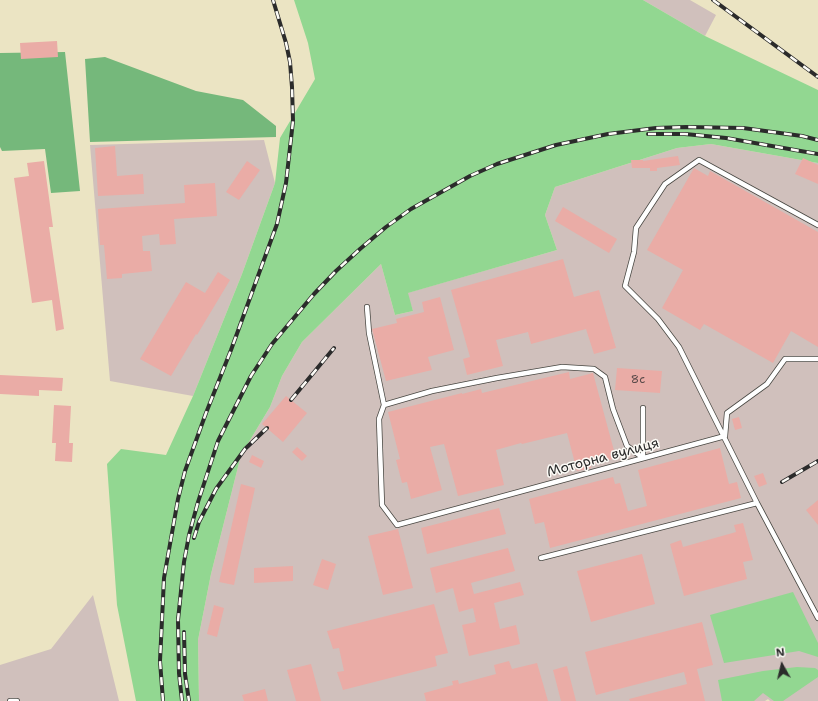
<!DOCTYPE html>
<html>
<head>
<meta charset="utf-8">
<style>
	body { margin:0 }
	#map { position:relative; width:818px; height:701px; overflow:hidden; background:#ebe4c3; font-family:"Shantell Sans",sans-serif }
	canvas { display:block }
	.north { position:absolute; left:762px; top:645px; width:40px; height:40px; -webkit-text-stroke:3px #fdfcf7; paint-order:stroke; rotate:352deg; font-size:11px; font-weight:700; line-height:16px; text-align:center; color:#2b2b2b }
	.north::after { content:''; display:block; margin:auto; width:14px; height:18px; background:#2b2b2b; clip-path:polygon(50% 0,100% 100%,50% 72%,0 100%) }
</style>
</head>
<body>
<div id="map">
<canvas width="818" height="701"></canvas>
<div class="north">N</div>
</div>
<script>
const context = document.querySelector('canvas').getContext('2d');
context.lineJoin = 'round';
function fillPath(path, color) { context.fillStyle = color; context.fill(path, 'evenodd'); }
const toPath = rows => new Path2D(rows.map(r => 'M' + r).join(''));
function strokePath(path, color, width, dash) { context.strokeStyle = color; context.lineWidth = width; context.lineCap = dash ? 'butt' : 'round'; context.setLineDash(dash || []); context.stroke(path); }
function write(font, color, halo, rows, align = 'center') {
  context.font = font + ' "Shantell Sans",sans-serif'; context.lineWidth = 3; context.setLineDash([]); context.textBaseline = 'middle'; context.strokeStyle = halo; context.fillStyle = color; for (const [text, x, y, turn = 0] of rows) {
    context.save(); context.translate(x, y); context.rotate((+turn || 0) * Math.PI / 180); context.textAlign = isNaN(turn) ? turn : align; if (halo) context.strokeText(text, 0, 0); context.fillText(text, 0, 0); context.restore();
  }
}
const industrial = toPath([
	[643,0,690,0,716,15,705,36],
	[264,140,275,183,242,274,193,396,110,381,90,145],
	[711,144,818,163,818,701,770,701,768,699,765,701,199,701,198,640,211,574,241,455,270,407,282,376,302,342,381,264,395,315,413,311,407,293,557,250,545,215,555,187,677,148],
	[93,595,119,701,0,701,0,665,51,649]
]);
const green = toPath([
	[294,0,643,0,705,36,818,90,818,163,711,144,677,148,555,187,545,215,557,250,408,293,413,311,395,315,381,264,302,342,282,376,270,407,241,455,211,574,198,640,199,701,136,701,117,605,107,464,121,449,166,455,193,396,242,274,275,183,280,138,315,79,308,43],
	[793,592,818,643,818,657,799,651,724,663,710,615],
	[797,667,815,668,818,670,818,677,783,701,774,701,763,693,754,701,722,701,718,680,763,671]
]);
const forest = toPath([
	[65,52,80,191,51,193,45,149,2,151,0,147,0,53],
	[105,57,196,91,243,100,276,126,276,137,90,142,85,59]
]);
const building = toPath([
	[57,41,58,57,21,59,20,43],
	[115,146,117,176,143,174,144,194,98,196,95,148],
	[678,156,680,165,657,168,657,171,650,171,650,168,632,168,631,160,643,160,643,161],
	[803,158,818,165,818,184,795,174],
	[44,161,53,227,49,227,64,329,56,331,52,300,32,303,14,178,29,176,27,163],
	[247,161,260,170,239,200,226,192],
	[694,168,708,176,710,171,818,232,818,347,791,331,773,363,704,324,700,330,662,308,683,270,647,250],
	[215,183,217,216,174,219,176,244,160,245,159,234,142,236,143,251,150,251,152,271,122,274,122,278,107,279,104,245,100,245,98,209,185,203,184,185],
	[563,207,617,239,609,253,555,221],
	[563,259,574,297,599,290,616,348,594,354,586,329,531,344,528,332,496,340,503,366,467,375,463,359,470,357,451,290],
	[218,272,230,280,197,335,196,334,171,376,140,359,186,282,205,293],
	[440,297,454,350,428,357,432,370,386,381,372,329,397,323,396,319,424,312,422,302],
	[617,368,662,371,660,393,615,390],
	[569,372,570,379,593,373,616,458,591,465,591,468,577,471,567,433,522,444,521,443,496,450,504,485,458,496,444,444,430,447,442,490,411,499,407,482,402,483,396,460,400,459,388,412,462,393,462,394,481,389,482,393],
	[0,375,63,378,62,391,39,390,39,396,0,394],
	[286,396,307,413,283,442,262,424],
	[54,405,71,406,69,443,73,443,72,462,55,461,56,443,52,443],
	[739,417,742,428,735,430,732,419],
	[297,447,307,456,302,461,292,452],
	[720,448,729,484,737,482,741,498,550,548,544,522,535,524,529,499,613,477,615,484,620,483,628,511,647,506,638,470],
	[252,455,264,461,261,468,249,462],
	[763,473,767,484,759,487,754,476],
	[241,484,255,488,234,585,219,582],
	[818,500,818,525,806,510],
	[499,508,506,534,427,554,421,528],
	[743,523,753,560,743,562,747,579,684,596,670,544,681,540,683,547,736,532,734,525],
	[398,529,413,588,383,595,368,536],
	[508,548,515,571,471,583,474,594,520,582,524,595,494,603,500,629,516,625,520,644,469,656,462,625,476,622,473,608,459,612,453,588,436,593,430,568],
	[642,554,655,604,591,622,577,571],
	[322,559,336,564,328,590,313,585],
	[293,566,293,581,254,583,254,568],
	[434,604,448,653,435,656,437,666,343,690,337,672,344,671,339,648,333,649,327,631],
	[214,605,224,608,217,637,207,634],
	[702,622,713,665,697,669,705,701,630,701,629,699,687,684,684,672,596,695,585,652],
	[509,661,512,669,537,663,548,701,426,701,424,693,453,685,452,681,458,680,459,684,496,674,494,665],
	[311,664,321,701,296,701,287,670],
	[567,666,576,701,561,701,553,670],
	[265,689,268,701,244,701,242,695]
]);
const lane = toPath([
	[818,225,699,160,665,184,636,228,634,252,625,286,658,319,679,347,757,503,818,618],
	[367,307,369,333,384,405],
	[643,408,643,458,627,446,613,409,605,377,594,369,562,367,497,378,432,391,384,405,379,419,382,505,397,525,725,436],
	[725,436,727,413,767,384,785,359,818,359],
	[541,558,757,503],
	[10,701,17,701]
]);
const rail = toPath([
	[713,0,818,77],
	[648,134,685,134,726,138,818,154],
	[291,400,334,348],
	[782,482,818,461],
	[194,538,199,522,216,489,245,449,267,428],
	[184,632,185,674,189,701],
	[163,701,160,661,164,578,178,499,185,471,206,413,231,350,277,224,286,183,293,121,292,87,290,62,286,43,273,0],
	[182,701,179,673,178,620,184,562,189,535,198,502,218,441,251,376,272,344,314,294,336,271,360,249,386,227,411,209,470,176,497,164,556,145,608,134,656,128,686,127,743,128,802,136,818,140]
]);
const numberNames = [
	["8с",638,380]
];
const streetNames = [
	["Моторна вулиця",603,458,-15]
];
fillPath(industrial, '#d0c0bc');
fillPath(green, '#92d791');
fillPath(forest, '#75b87b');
fillPath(building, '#eaaca6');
strokePath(lane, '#484742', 6);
strokePath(lane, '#fff', 4.5);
strokePath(rail, '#2b2b2b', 4);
strokePath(rail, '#fdfcf7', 2.5, [8]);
write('12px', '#5b4b4a', null, numberNames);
write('14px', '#2b2b2b', '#fdfcf7', streetNames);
</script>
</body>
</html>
